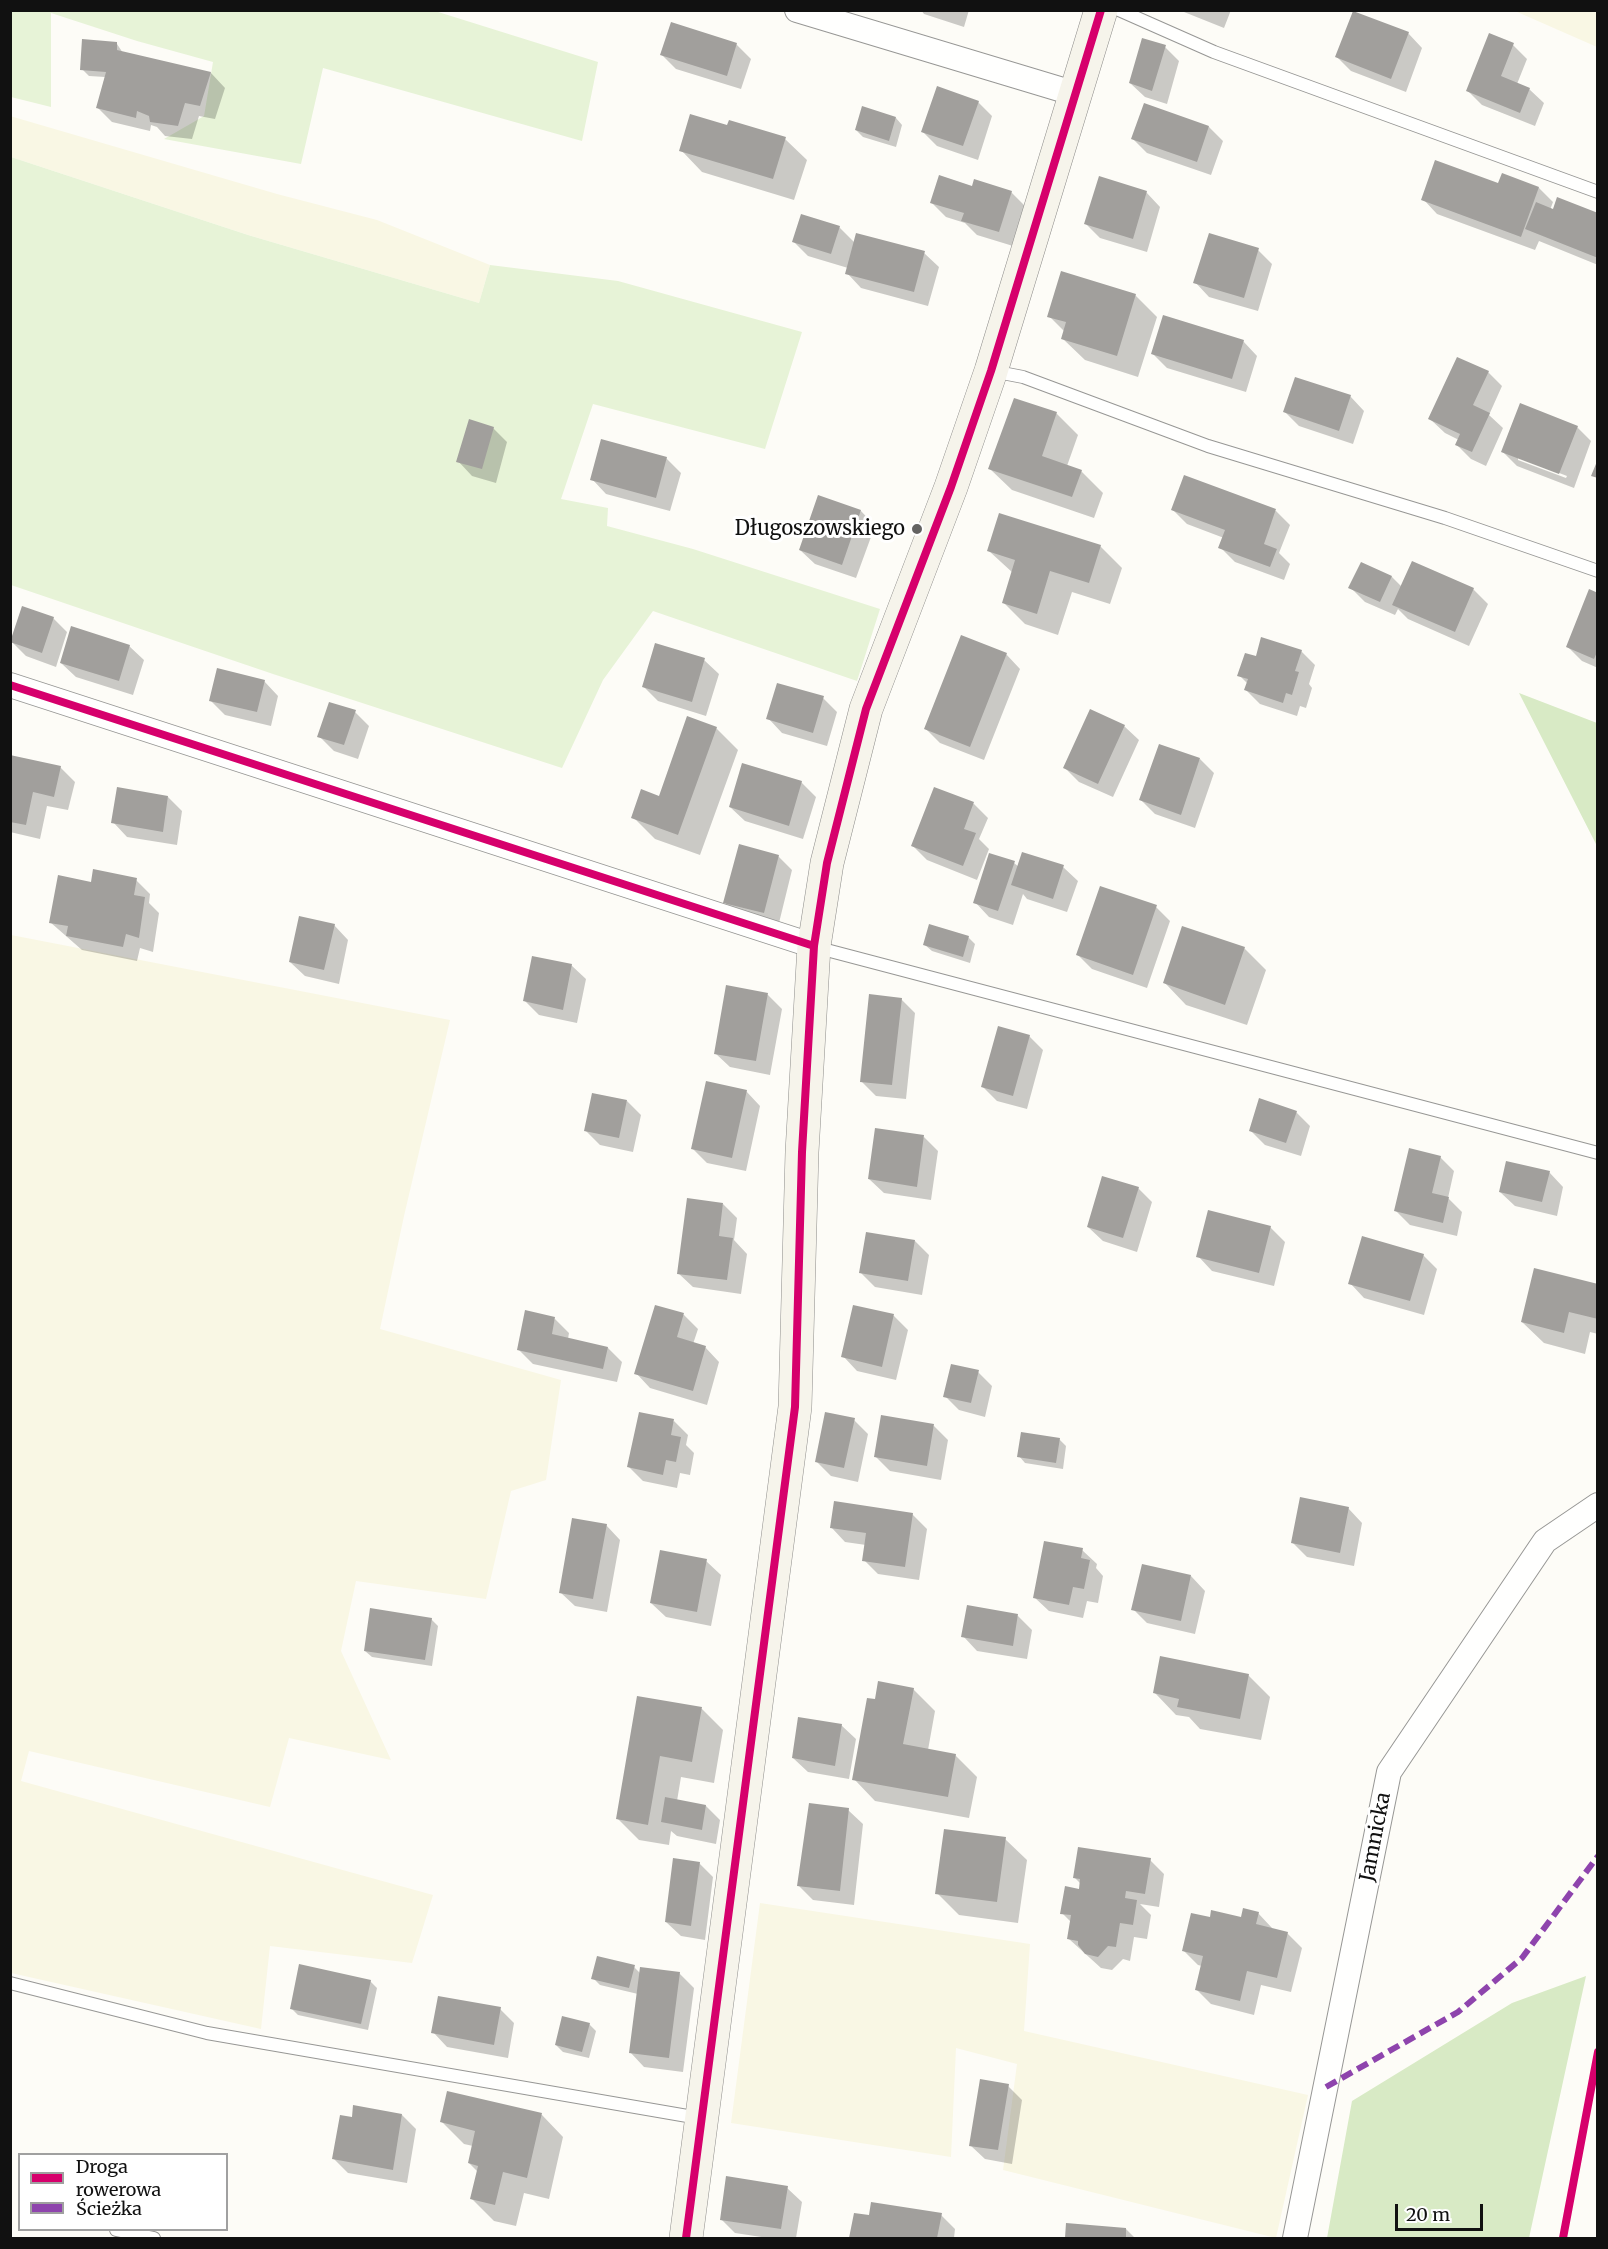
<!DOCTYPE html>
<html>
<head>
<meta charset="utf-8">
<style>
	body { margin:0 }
	#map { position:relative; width:1608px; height:2249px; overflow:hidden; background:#fdfcf7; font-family:Merriweather,serif }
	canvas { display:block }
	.frame { position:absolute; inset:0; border:12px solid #111; pointer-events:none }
	.legend { position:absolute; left:18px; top:2153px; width:210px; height:78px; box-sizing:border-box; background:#fff; border:2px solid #a0a0a0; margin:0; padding:8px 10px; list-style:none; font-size:18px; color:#111 }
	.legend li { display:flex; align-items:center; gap:12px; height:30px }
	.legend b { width:30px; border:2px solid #a0a0a0 }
	.scale { position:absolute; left:1395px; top:2204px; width:88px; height:27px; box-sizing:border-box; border:3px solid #111; border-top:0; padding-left:8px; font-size:18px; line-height:21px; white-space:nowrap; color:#111; -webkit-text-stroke:4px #fff; paint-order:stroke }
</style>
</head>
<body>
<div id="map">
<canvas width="1608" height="2249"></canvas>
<div class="frame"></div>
<ul class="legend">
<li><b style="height:8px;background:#d6006c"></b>Droga rowerowa</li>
<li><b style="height:8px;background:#8e44ad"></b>Ścieżka</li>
</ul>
<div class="scale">20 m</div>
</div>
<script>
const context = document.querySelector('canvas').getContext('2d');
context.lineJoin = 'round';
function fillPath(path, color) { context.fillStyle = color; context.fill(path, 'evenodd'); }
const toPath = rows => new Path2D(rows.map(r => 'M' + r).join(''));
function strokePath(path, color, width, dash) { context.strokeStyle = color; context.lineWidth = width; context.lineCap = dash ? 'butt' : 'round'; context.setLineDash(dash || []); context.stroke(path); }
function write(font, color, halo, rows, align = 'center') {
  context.font = font + ' Merriweather,serif'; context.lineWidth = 6; context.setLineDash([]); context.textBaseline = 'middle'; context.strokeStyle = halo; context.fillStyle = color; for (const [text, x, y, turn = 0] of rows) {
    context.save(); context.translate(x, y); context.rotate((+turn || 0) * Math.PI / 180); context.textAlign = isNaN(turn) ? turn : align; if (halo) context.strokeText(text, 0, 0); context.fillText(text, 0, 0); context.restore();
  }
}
const farmland = toPath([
	[1515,11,1597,11,1597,47],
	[10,116,277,194,377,220,490,265,479,303,248,235,11,157],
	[11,935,450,1020,404,1216,380,1329,561,1380,546,1480,511,1491,486,1599,356,1581,341,1651,391,1760,289,1738,270,1807,29,1751,21,1781,433,1895,412,1963,270,1946,261,2029,11,1973],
	[760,1903,1030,1944,1024,2031,1308,2095,1276,2238,1003,2170,1017,2064,956,2048,951,2157,731,2123]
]);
const green = toPath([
	[11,10,435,11,598,62,582,141,323,68,301,164,164,139,204,116,213,62,137,41,51,13,51,107,11,97],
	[11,157,248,235,479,303,490,265,618,281,802,332,765,449,593,404,561,499,608,508,607,526,693,549,880,609,857,681,653,611,603,680,562,768,273,674,11,585]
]);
const forest = toPath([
	[1519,693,1597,723,1597,846],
	[1586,1976,1529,2238,1327,2238,1352,2101,1512,2003]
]);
const shadow = toPath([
	[921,10,969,10,964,27,924,14],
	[1179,10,1231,10,1224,28],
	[1408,33,1422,48,1406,92,1351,71,1337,57],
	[117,44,123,53,211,73,225,88,215,119,199,116,192,139,165,136,157,127,151,125,150,131,112,122,97,107,105,77,89,76,82,69],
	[736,44,751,59,741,89,676,69,662,55],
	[1513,45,1527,59,1517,84,1529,89,1544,103,1535,126,1482,105,1468,91],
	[1165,47,1179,61,1167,104,1145,97,1130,83],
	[978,102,992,116,978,160,937,146,923,132],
	[896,118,902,125,896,147,863,137,856,130],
	[728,127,785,139,807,160,794,200,702,172,681,150],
	[1209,127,1223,141,1211,175,1147,153,1133,139],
	[1503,175,1539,188,1553,202,1550,210,1598,214,1598,265,1539,241,1535,250,1437,214,1423,199,1499,185],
	[973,188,1011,192,1025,206,1013,246,977,235,965,223,946,217,932,203],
	[1146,192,1160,207,1147,252,1100,238,1086,224],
	[839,227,855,243,924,253,939,267,928,306,861,288,847,273,848,268,808,256,794,242],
	[1258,250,1272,264,1258,311,1209,297,1195,282],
	[1135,295,1157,317,1138,377,1085,360,1063,339,1065,332,1049,316],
	[1243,341,1257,356,1246,392,1167,368,1152,353],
	[1488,372,1502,386,1489,415,1503,428,1486,466,1471,459,1457,445,1459,440,1445,433,1430,419],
	[1350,396,1364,411,1353,444,1299,426,1285,412],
	[1056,413,1078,435,1067,466,1081,471,1103,493,1094,518,1012,490,990,469],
	[1577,427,1591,441,1574,488,1517,466,1503,452],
	[1518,457,1567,476,1566,478,1518,460],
	[493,428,507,442,496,483,472,476,458,461],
	[666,458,681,473,670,511,606,494,592,479],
	[1185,477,1276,511,1290,525,1279,553,1290,564,1284,580,1235,562,1220,547,1224,538,1187,524,1173,510],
	[861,511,875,526,856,578,815,564,800,550],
	[1100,546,1122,568,1110,604,1072,592,1058,635,1025,624,1003,602,1013,573,989,551],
	[1361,564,1392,577,1402,587,1473,589,1488,604,1469,646,1408,619,1398,609,1395,615,1365,602,1350,587],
	[1598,594,1598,668,1582,661,1568,647],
	[53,618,67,632,56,667,26,656,12,642],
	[129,646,144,660,133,695,76,677,61,663],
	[1301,651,1315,665,1309,684,1312,688,1306,708,1300,706,1297,716,1260,704,1246,690,1248,684,1239,675,1257,658],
	[1006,654,1020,669,984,760,940,743,926,729],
	[704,660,719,674,706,716,658,701,644,687],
	[264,681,278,696,271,726,225,715,211,701],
	[823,698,837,712,827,746,782,733,768,718],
	[355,712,369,726,358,759,334,751,319,736],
	[1124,726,1139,740,1113,797,1079,782,1065,768],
	[716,728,738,750,700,855,655,839,633,817,659,798],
	[10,757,60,767,75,782,68,810,47,806,40,839,10,832],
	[1200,759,1214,773,1195,828,1155,814,1141,800],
	[801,782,816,797,803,839,745,821,730,807],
	[935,789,974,804,988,818,979,839,989,849,977,880,927,860,913,846],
	[168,797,182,811,177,845,127,837,113,822],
	[1023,854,1063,867,1078,881,1067,912,1027,899,1023,894,1013,925,989,917,975,902,1014,863,1019,867],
	[778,856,792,870,778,927,739,917,725,902],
	[136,880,150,894,149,903,159,913,153,952,140,948,137,961,82,950,50,922,92,883],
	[1156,907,1170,921,1147,988,1092,969,1078,955],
	[334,925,348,940,339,984,305,976,290,962],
	[968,937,975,944,970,963,932,951,925,945],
	[1244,948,1266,970,1247,1025,1186,1005,1165,983],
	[571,965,586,979,577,1023,539,1015,525,1001],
	[728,987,768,995,782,1009,770,1075,730,1067,715,1053],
	[901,999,915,1013,906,1099,876,1096,862,1082],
	[1029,1036,1043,1050,1027,1109,997,1101,983,1087],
	[746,1091,760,1106,746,1171,707,1163,692,1148],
	[627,1101,641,1115,633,1152,600,1145,585,1130],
	[1296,1112,1310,1126,1301,1156,1265,1145,1250,1130],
	[924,1137,938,1151,931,1200,884,1193,869,1179],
	[1440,1157,1454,1171,1448,1198,1462,1212,1457,1236,1410,1225,1396,1211],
	[1549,1172,1563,1187,1557,1216,1515,1206,1500,1192],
	[1138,1188,1152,1202,1137,1252,1103,1241,1088,1227],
	[723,1204,737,1218,734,1240,747,1254,741,1294,693,1287,678,1273],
	[1270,1227,1285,1242,1274,1286,1212,1271,1198,1256],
	[915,1241,929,1255,922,1295,875,1287,861,1273],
	[1423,1255,1437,1269,1424,1315,1364,1298,1350,1283],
	[1598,1285,1598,1334,1590,1332,1585,1354,1544,1343,1522,1322],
	[854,1306,894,1316,908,1330,896,1380,857,1371,843,1356],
	[656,1307,684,1315,698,1329,693,1344,705,1347,719,1362,707,1405,650,1388,636,1373],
	[555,1319,569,1333,568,1339,608,1348,622,1362,617,1382,533,1364,518,1349],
	[978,1372,992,1386,985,1417,959,1410,945,1396],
	[854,1420,868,1434,858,1482,831,1476,817,1462],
	[674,1421,688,1435,686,1445,694,1453,690,1475,680,1473,677,1488,643,1481,629,1467],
	[934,1426,948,1440,941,1480,890,1471,875,1456],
	[1059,1439,1066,1446,1063,1469,1025,1463,1019,1456],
	[1348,1508,1362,1523,1354,1566,1307,1557,1292,1542],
	[912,1514,927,1529,919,1580,878,1574,864,1560,866,1545,845,1542,831,1527],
	[606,1525,620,1540,607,1612,575,1606,560,1592],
	[1082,1550,1097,1564,1096,1568,1103,1576,1098,1603,1087,1601,1083,1618,1049,1611,1034,1597],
	[706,1561,721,1575,711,1626,666,1617,651,1603],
	[1191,1576,1205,1591,1195,1634,1147,1623,1133,1609],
	[1018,1616,1032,1630,1027,1659,977,1651,963,1636],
	[431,1619,438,1626,432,1666,372,1657,365,1651],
	[1248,1675,1270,1697,1261,1740,1200,1729,1189,1717,1176,1715,1155,1693],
	[913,1689,935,1711,928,1750,955,1755,977,1777,969,1818,875,1801,854,1779,876,1701],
	[639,1698,702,1709,723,1730,714,1783,681,1777,677,1801,706,1806,720,1820,716,1844,677,1836,671,1831,669,1845,639,1840,617,1818],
	[841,1725,856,1739,849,1779,808,1772,793,1758],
	[848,1810,863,1824,854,1905,813,1900,799,1886],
	[1005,1839,1027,1860,1018,1923,959,1915,937,1893],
	[1150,1860,1164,1874,1159,1907,1140,1904,1151,1915,1147,1939,1134,1937,1130,1961,1123,1959,1112,1970,1101,1968,1069,1939,1072,1923,1062,1913,1080,1890,1081,1884,1075,1878],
	[699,1863,713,1877,705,1940,681,1936,666,1922],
	[1258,1913,1272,1928,1272,1930,1287,1933,1302,1948,1291,1992,1261,1985,1254,2015,1211,2004,1197,1990,1202,1966,1198,1965,1184,1951,1211,1919,1242,1919],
	[634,1967,640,1973,679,1973,694,1988,683,2072,644,2067,630,2052,638,1994,600,1985,593,1978],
	[370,1981,377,1988,368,2030,298,2015,292,2009],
	[500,2009,514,2023,508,2058,447,2047,433,2032],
	[589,2024,596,2031,589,2058,563,2052,556,2045],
	[1008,2086,1022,2100,1012,2164,985,2159,970,2145],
	[449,2093,542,2115,563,2137,549,2199,524,2193,516,2226,494,2221,472,2199,478,2172,469,2163,473,2146,464,2144,442,2122],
	[402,2115,416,2129,407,2183,348,2173,334,2159,353,2119],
	[787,2188,802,2202,796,2238,768,2238,735,2233,721,2219],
	[855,2214,870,2217,941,2215,955,2229,954,2238,851,2238],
	[1067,2225,1126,2229,1135,2238,1066,2238]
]);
const building = toPath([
	[1353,11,1409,32,1391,79,1335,57],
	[671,22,737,43,727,76,660,55],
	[1489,33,1514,43,1501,76,1530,88,1520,113,1466,91],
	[1142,38,1166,45,1152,91,1129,83],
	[82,39,117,42,117,50,211,72,200,106,185,103,178,126,150,122,149,116,137,111,136,118,96,108,106,72,80,70],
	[937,86,979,101,963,146,921,132],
	[1144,103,1209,126,1197,162,1131,139],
	[862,106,896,117,889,141,855,130],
	[690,114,727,125,729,120,786,137,773,179,679,151],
	[1435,160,1498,183,1502,173,1539,187,1521,237,1421,200],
	[939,175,972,186,974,179,1012,191,999,232,961,221,964,213,930,203],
	[1099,176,1147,191,1133,239,1084,224],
	[1557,197,1598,213,1598,258,1525,229,1536,202,1553,209],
	[801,214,840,226,831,254,792,242],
	[856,233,925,251,914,292,845,274],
	[1209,233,1259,248,1244,298,1193,283],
	[1061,271,1136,294,1117,356,1061,339,1066,322,1047,317],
	[1163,315,1244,340,1232,379,1151,354],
	[1457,357,1489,371,1473,405,1490,413,1472,452,1455,445,1460,434,1428,419],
	[1295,377,1351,395,1339,431,1283,412],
	[1014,398,1057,412,1042,456,1082,470,1072,497,988,469],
	[1520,403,1578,426,1559,474,1501,452],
	[469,419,494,427,482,469,456,462],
	[601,439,667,457,656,498,590,480],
	[1598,459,1598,478,1591,476],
	[1184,475,1276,509,1264,544,1277,549,1270,567,1218,548,1225,530,1171,510],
	[818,495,861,510,842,565,799,550],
	[999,513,1101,545,1089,583,1050,571,1037,614,1002,603,1015,560,987,551],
	[1412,561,1474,588,1455,632,1392,605],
	[1361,562,1392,576,1380,602,1348,588],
	[1589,589,1598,593,1598,650,1594,659,1566,647],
	[22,606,54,617,42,653,10,642],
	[71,626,130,645,119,681,60,663],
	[961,635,1007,653,970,747,924,729],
	[1261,637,1302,650,1295,671,1299,672,1292,695,1286,693,1283,703,1244,690,1248,679,1237,676,1245,653,1256,656],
	[655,643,705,658,692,702,642,687],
	[217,668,265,680,257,712,209,701],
	[777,683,824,696,813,733,766,719],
	[329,702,356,710,344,745,317,737],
	[1090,709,1125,725,1098,784,1063,768],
	[687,716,717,727,678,835,631,818,641,789,659,796],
	[1159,744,1200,758,1181,815,1139,800],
	[10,755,61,766,54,797,33,792,26,825,10,822],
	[742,763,802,781,789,826,729,807],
	[117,787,168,796,163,832,111,823],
	[934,787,974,802,964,829,976,833,963,866,911,846],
	[739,844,779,855,764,913,723,903],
	[1022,852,1064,865,1053,899,1011,885],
	[989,853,1015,861,998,911,973,903],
	[93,869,137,878,134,895,145,897,139,938,126,934,123,947,66,936,68,926,49,923,58,875,91,882],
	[1100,886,1157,905,1133,975,1076,955],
	[299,916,335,924,324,970,289,962],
	[929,924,969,936,963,957,923,945],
	[1182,926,1245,947,1225,1005,1163,983],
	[532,956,572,964,563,1010,523,1001],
	[726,985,768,993,756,1061,714,1054],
	[869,994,902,998,892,1085,860,1082],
	[998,1026,1030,1035,1013,1096,981,1087],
	[706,1081,747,1090,732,1158,691,1149],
	[592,1093,627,1100,619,1138,584,1131],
	[1259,1098,1297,1111,1286,1143,1249,1131],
	[875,1128,924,1135,917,1187,868,1179],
	[1409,1148,1441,1156,1432,1193,1449,1197,1443,1223,1394,1211],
	[1506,1161,1550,1171,1542,1202,1499,1192],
	[1102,1176,1139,1187,1123,1238,1087,1227],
	[687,1198,723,1203,719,1236,733,1238,727,1280,677,1274],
	[1208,1210,1271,1226,1259,1273,1196,1257],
	[866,1232,915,1240,908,1281,859,1273],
	[1362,1236,1424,1254,1410,1301,1348,1284],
	[1534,1268,1598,1284,1598,1319,1569,1312,1564,1333,1521,1322],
	[655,1305,684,1313,677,1337,706,1346,693,1391,634,1374],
	[853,1305,894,1314,882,1367,841,1357],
	[525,1310,555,1317,552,1334,608,1347,603,1369,517,1350],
	[951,1364,979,1370,971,1403,943,1397],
	[639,1412,674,1419,671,1435,681,1437,676,1462,666,1460,663,1475,627,1467],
	[825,1412,855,1418,844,1468,815,1462],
	[881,1415,934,1424,927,1466,874,1457],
	[1021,1432,1060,1438,1056,1463,1017,1457],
	[1300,1497,1349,1507,1340,1553,1291,1543],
	[834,1501,913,1513,905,1567,862,1561,866,1533,830,1528],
	[572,1518,607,1524,593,1599,559,1593],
	[1044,1541,1083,1548,1081,1558,1090,1560,1084,1589,1073,1587,1069,1605,1033,1598],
	[660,1550,707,1559,697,1612,650,1603],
	[1142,1564,1191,1575,1181,1621,1131,1610],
	[967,1605,1018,1614,1013,1646,961,1637],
	[370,1608,432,1618,425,1660,364,1651],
	[1160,1656,1249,1674,1240,1719,1177,1707,1179,1699,1153,1693],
	[878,1681,914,1688,903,1744,956,1754,948,1797,852,1780,867,1698,875,1699],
	[637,1696,702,1707,692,1762,660,1756,648,1825,616,1819],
	[798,1717,842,1724,835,1766,792,1758],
	[665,1797,706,1805,702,1830,661,1822],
	[809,1803,849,1808,840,1891,797,1886],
	[944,1829,1006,1837,997,1902,935,1894],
	[1078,1847,1151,1858,1145,1894,1126,1891,1125,1898,1137,1900,1133,1925,1120,1923,1116,1947,1108,1946,1098,1957,1085,1954,1078,1945,1078,1941,1067,1939,1071,1915,1060,1914,1065,1886,1079,1889,1080,1879,1073,1878],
	[673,1858,700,1862,691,1926,665,1922],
	[1243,1908,1259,1912,1256,1924,1288,1932,1277,1978,1247,1971,1240,2001,1195,1990,1203,1956,1182,1951,1191,1913,1210,1917,1211,1910,1241,1917],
	[597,1956,635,1965,629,1988,591,1979],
	[299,1964,371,1980,361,2024,290,2009],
	[640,1967,680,1972,669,2058,629,2053],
	[438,1996,501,2007,494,2045,431,2033],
	[562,2016,590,2023,582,2052,555,2045],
	[980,2079,1009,2084,998,2150,969,2146],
	[447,2091,542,2113,527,2178,503,2172,495,2205,470,2199,478,2166,468,2163,475,2131,440,2122],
	[353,2105,402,2114,393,2170,332,2159,340,2115,352,2117],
	[726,2176,788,2186,781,2229,720,2220],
	[871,2202,942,2213,937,2238,849,2238,854,2213,869,2215],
	[1066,2223,1126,2228,1126,2238,1065,2238]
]);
const lane = toPath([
	[1119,10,1214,52,1598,192],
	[992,371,1023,377,1208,446,1445,518,1598,571],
	[815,947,1598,1153],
	[10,1983,207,2033,699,2118],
	[116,2230,154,2238]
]);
const street = toPath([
	[797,10,1076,94],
	[10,685,814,946],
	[1295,2238,1389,1772,1545,1541,1598,1505]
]);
const secondary = toPath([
	[686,2238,795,1407,802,1152,814,946,827,863,866,709,951,487,991,371,1101,10]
]);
const quiet = toPath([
	[1326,2087,1458,2012,1522,1958,1598,1856]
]);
const cycleway = toPath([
	[10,685,814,946],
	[686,2238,795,1407,802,1152,814,946,827,863,866,709,951,487,991,371,1101,10],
	[1563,2238,1598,2052]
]);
const markers = [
	[917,529,6,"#646362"]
];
const poiNames = [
	["Długoszowskiego",905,529]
];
const streetNames = [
	["Jamnicka",1376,1837,-79]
];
fillPath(farmland, '#f9f7e4');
fillPath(green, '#e7f3d7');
fillPath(forest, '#d8eac5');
fillPath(shadow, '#0003');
fillPath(building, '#a19f9c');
strokePath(lane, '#979795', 14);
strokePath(street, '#979795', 26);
strokePath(secondary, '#8e8d8b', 34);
strokePath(lane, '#fffffe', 12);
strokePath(street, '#fffffe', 24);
strokePath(secondary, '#f6f4eb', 33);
strokePath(quiet, '#8e44ad', 6, [12, 6]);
strokePath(cycleway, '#d6006c', 8);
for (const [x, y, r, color] of markers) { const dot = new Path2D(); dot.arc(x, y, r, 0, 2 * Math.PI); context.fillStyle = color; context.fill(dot); strokePath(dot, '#fff', 2); }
write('20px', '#111', '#fff', poiNames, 'right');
write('20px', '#111', '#fff', streetNames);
</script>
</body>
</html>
